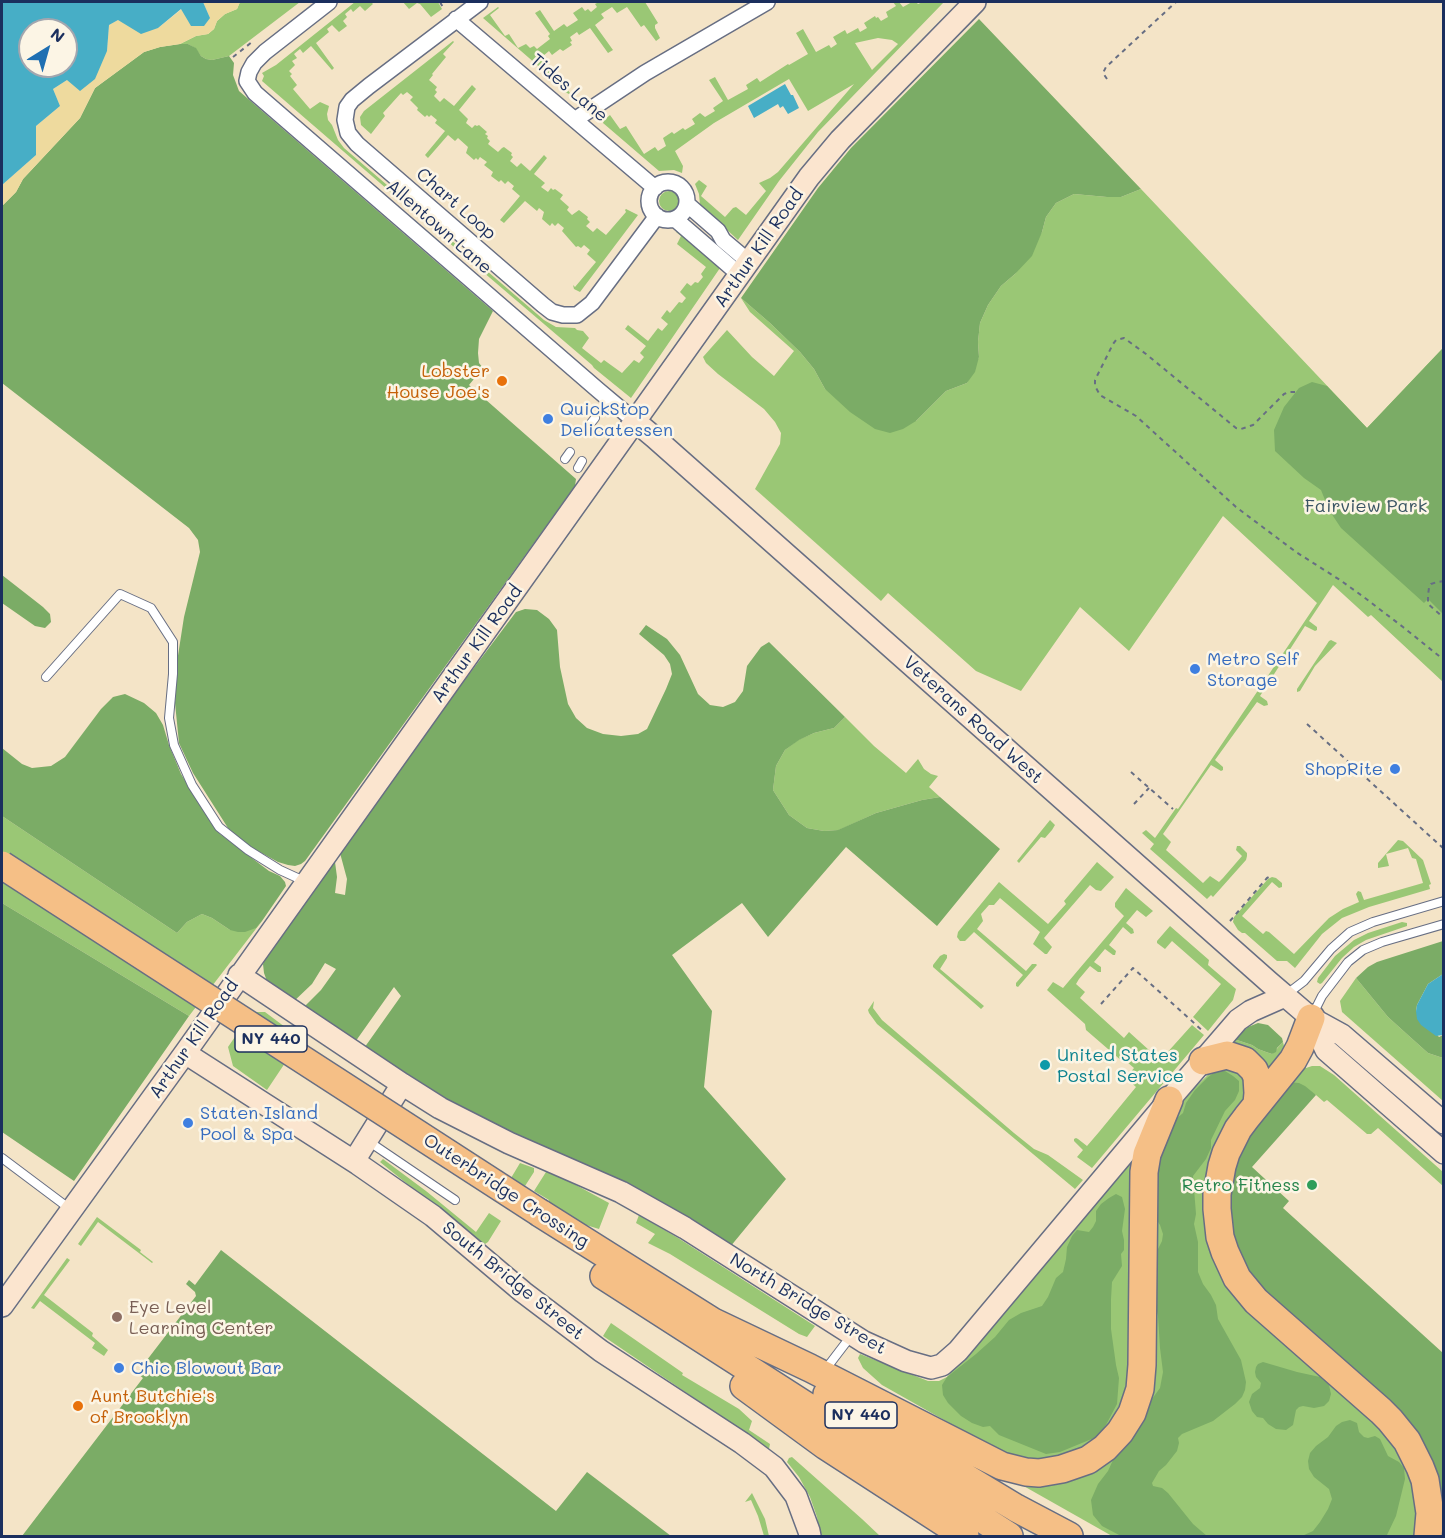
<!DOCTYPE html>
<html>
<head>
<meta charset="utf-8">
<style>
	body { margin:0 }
	#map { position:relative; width:1445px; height:1538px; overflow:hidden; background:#f4e4c7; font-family:Mali,sans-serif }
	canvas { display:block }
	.frame { position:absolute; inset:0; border:3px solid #1b2f5e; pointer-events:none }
	.north { position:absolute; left:18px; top:18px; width:60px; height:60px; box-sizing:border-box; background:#fcf5e5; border:2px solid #a2a6af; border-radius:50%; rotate:37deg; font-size:16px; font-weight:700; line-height:24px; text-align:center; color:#1b2f5e }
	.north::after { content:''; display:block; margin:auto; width:21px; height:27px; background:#1f6fb2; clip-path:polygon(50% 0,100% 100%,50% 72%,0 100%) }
</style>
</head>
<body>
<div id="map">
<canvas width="1445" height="1538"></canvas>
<div class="frame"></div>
<div class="north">N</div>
</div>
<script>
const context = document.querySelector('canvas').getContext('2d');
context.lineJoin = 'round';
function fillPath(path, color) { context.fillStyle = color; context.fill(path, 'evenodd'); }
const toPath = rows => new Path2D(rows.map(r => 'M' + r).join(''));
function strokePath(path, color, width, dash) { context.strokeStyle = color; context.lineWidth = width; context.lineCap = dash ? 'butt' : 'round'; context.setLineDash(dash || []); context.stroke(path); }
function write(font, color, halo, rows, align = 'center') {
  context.font = font + ' Mali,sans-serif'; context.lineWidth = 5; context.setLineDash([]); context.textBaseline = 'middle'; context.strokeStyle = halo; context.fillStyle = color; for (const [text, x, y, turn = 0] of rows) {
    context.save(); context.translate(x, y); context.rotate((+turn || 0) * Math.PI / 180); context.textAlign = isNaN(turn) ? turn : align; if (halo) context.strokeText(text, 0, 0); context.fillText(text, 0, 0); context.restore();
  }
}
const green = toPath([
	[240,2,300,2,229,56,212,60,206,59,201,56,195,48,188,44,180,44,196,36,208,34,214,29,217,21,225,14,237,9],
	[355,2,371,2,373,4,365,11,360,6,353,12,351,9,345,14,347,17,343,21,347,26,339,32,332,25,327,29,329,32,316,43,334,68,332,70,311,46,303,53,300,49,294,54,297,58,292,61,295,65,289,71,292,74,290,76,297,85,293,89,310,109,320,102,329,106,327,114,328,120,332,125,338,140,344,148,544,320,556,327,575,328,577,330,583,331,589,338,582,348,601,363,604,360,622,373,634,360,639,363,644,357,640,353,646,346,625,329,628,325,648,341,658,328,662,331,668,324,661,318,667,310,670,313,679,302,682,303,686,298,680,292,687,283,691,286,695,282,698,283,703,277,701,274,706,267,677,244,681,236,676,232,679,231,720,268,631,398,594,368,592,365,469,260,467,256,461,253,262,81,264,76,262,73,276,65],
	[403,2,438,2,442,9,431,17,420,4,417,3,409,9],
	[599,2,645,2,658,23,655,25,655,28,660,38,656,41,644,25,641,27,627,7,617,13,612,7,601,14,604,18,595,25,613,50,608,53,590,28,579,35,577,32,570,37,572,41,570,42,572,45,563,51,560,49,552,55,549,51,543,56,545,60,543,62,558,82,561,81,570,93,569,94,563,91,559,84,483,18,498,7,499,8,490,15,505,36,509,34,518,48,526,44,530,48,534,46,537,49,550,39,548,36,550,34,535,13,540,10,554,31,564,24,567,27,578,20,573,13,582,7,585,11,588,9,591,12,597,7,595,4],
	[893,2,899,2,903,7,912,2,916,2,918,4,923,2,944,2,818,132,779,181,738,240,700,205,699,194,695,184,699,180,707,186,701,196,725,217,733,208,736,207,746,215,766,191,759,183,770,178,778,172,854,84,808,111,789,79,714,123,675,151,683,166,682,173,674,170,659,171,603,123,604,120,610,115,620,129,626,126,644,154,655,147,658,151,666,146,663,138,672,132,674,134,683,128,685,130,695,124,692,119,700,113,705,117,715,111,713,108,723,101,709,80,715,77,728,100,748,89,746,85,757,78,760,82,788,64,789,65,808,54,796,33,803,29,816,52,829,45,831,48,837,44,833,37,845,30,847,34,858,28,860,32,867,28,864,23,875,16,876,18,878,17,881,21,888,17,886,12,896,6],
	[878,38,892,40,898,44,872,70,855,43],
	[453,41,454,42,443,54,446,57,432,74,433,75,429,80,437,87,435,90,437,92,434,96,440,102,444,98,454,106,472,85,476,89,459,110,468,119,466,123,472,128,475,125,477,126,479,125,487,132,485,134,488,136,487,138,490,141,488,144,498,152,502,148,504,147,512,153,511,155,513,157,510,161,517,167,521,163,530,171,544,155,547,158,534,174,545,183,541,187,548,192,551,188,553,190,555,189,563,195,560,199,569,207,567,210,572,215,579,210,588,217,587,219,590,222,586,226,593,232,597,228,606,235,626,212,625,210,626,209,638,215,580,292,574,289,573,285,575,287,596,262,587,254,590,250,584,245,581,248,578,246,576,247,562,231,564,228,558,223,555,226,552,223,550,226,542,219,544,212,539,208,537,211,525,201,504,223,500,220,520,196,512,189,514,186,508,181,505,184,501,180,499,182,491,176,493,172,484,165,487,162,480,157,478,160,476,158,474,160,466,153,468,147,458,138,455,141,448,135,428,158,425,155,445,131,435,123,437,120,431,115,429,117,427,115,425,117,417,110,418,108,410,100,413,97,407,92,403,95,401,93,383,113,385,116,371,134,361,125,360,117,364,111],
	[1141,189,1367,428,1443,348,1443,682,1371,615,1368,617,1333,585,1309,621,1317,627,1317,630,1315,631,1305,626,1260,696,1267,701,1268,705,1264,706,1257,702,1215,760,1223,767,1223,770,1221,771,1211,765,1163,834,1171,842,1166,850,1203,883,1210,876,1219,882,1223,878,1242,856,1236,850,1237,846,1240,846,1247,853,1247,856,1246,860,1213,897,1211,895,1207,899,1150,849,1154,844,1142,833,1146,830,1155,838,1176,808,1178,809,1317,603,1223,516,1129,651,1080,607,1021,691,976,671,888,593,881,601,755,489,780,444,781,433,775,422,764,409,718,374,706,363,703,357,727,330,752,357,774,376,794,351,750,312,741,298,770,323,800,352,814,369,825,389,916,421,946,391,967,383,979,357,978,342,980,323,988,305,1001,286,1015,274,1042,232,1046,217,1056,203,1074,194,1107,197,1121,197],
	'659 201a10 10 0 1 1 20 0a10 10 0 1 1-20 0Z',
	[1331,640,1337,643,1315,666,1300,691,1297,692,1297,689,1329,641],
	[845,717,874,746,906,773,918,759,924,769,931,774,938,776,929,787,940,797,922,800,876,813,839,830,824,831,807,828,789,815,773,790,776,766,785,750,798,740,814,733,834,728],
	[2,816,177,933,187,922,202,914,212,918,230,930,255,928,262,921,189,1016,2,903],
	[1050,820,1055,825,1052,830,1045,838,1041,837,1019,863,1017,861],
	[1398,840,1403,841,1423,860,1431,884,1429,885,1430,889,1369,907,1342,918,1322,934,1295,968,1287,961,1277,961,1245,933,1242,933,1238,930,1233,922,1234,917,1268,879,1272,877,1276,878,1282,883,1282,887,1279,888,1272,882,1242,916,1263,934,1266,931,1269,932,1294,954,1329,918,1343,909,1359,902,1356,894,1358,891,1361,892,1364,900,1423,883,1416,859,1412,858,1408,848,1386,854,1389,866,1378,868,1378,863],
	[1097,862,1114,877,1101,891,1096,890,1090,885,1044,938,1052,947,1047,954,1045,954,1033,944,1040,932,1000,898,994,905,989,905,981,914,983,921,977,929,1026,971,1032,964,1036,964,1037,965,1018,987,1016,986,1016,983,1023,975,974,932,965,941,960,941,957,937,958,932,999,882,1048,924,1066,904,1064,901],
	[1126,888,1153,911,1146,917,1137,910,1126,923,1133,929,1134,933,1131,934,1123,927,1109,945,1116,951,1115,955,1113,955,1105,949,1094,962,1101,967,1101,972,1098,972,1090,966,1079,979,1076,984,1085,992,1080,998,1124,1038,1129,1032,1160,1060,1162,1058,1166,1060,1168,1057,1165,1055,1192,1025,1204,1035,1092,1168,1077,1157,1083,1150,1074,1141,1074,1139,1076,1138,1078,1139,1087,1146,1099,1132,1136,1087,1126,1078,1134,1068,1127,1062,1123,1062,1086,1030,1085,1024,1047,990,1053,982,1063,988,1124,916,1115,907,1115,903],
	[1402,922,1407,923,1407,926,1366,940,1354,947,1342,958,1322,983,1320,984,1317,982,1318,978,1335,956,1354,940,1368,933],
	[1170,926,1209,960,1208,965,1236,989,1233,1000,1208,1031,1193,1017,1221,984,1172,941,1165,949,1157,943,1157,941],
	[944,954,947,955,947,958,940,969,984,1006,981,1009,933,967,933,965,940,956],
	[1356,978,1388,1017,1409,1036,1428,1053,1443,1058,1443,1101,1342,1012,1340,1001],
	[874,1001,873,1008,882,1020,1014,1133,1034,1149,1048,1155,1083,1180,1075,1189,877,1024,869,1013,868,1010],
	[252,1012,265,1012,301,1039,267,1090,233,1066,228,1047],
	[1234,1039,1252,1045,1258,1049,1266,1052,1272,1054,1283,1042,1285,1050,1270,1073,1225,1048],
	[1303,1063,1306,1068,1312,1066,1320,1066,1334,1075,1443,1172,1443,1186,1378,1128,1371,1134,1367,1134,1327,1100,1324,1102,1316,1095,1287,1082],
	[1232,1068,1242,1076,1246,1084,1246,1093,1221,1141,1387,1429,1411,1467,1419,1536,1112,1536,1013,1480,1119,1449,1151,1219,1172,1115,1185,1097,1211,1072],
	[383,1159,426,1191,476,1232,489,1213,501,1221,488,1242,485,1244,479,1242,380,1162],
	[1132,1162,1133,1163,1133,1372,1123,1414,1088,1449,1042,1463,993,1450,960,1429,882,1385,863,1368,858,1358,860,1354,928,1381,939,1381,947,1377,1107,1188],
	[520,1163,534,1168,534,1172,525,1186,511,1178],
	[546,1172,552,1172,609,1203,599,1229,573,1221,546,1205,549,1200,534,1191],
	[639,1215,678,1238,815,1326,807,1337,799,1334,670,1254,648,1243,655,1234,636,1223],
	[97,1217,141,1250,140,1252,153,1262,152,1263,98,1222,81,1246,78,1244],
	[67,1258,70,1260,44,1295,93,1333,92,1336,108,1350,104,1356,92,1348,95,1343,40,1301,34,1309,31,1308],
	[611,1323,683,1373,682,1375,739,1409,752,1421,749,1430,770,1444,769,1449,603,1336],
	[792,1457,862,1519,880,1536,820,1536,817,1517,810,1497,799,1477,787,1462,789,1458],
	[752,1493,765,1519,769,1536,764,1536,758,1516,751,1500,745,1502]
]);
const forest = toPath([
	[979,19,1141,189,1121,197,1107,197,1074,194,1056,203,1046,217,1042,232,1032,256,1015,274,1001,286,988,305,980,323,978,342,979,357,975,372,967,383,946,391,916,421,903,429,890,433,875,429,850,412,825,389,814,369,800,352,770,323,741,298,818,188,851,148],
	[180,44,188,44,196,48,201,56,206,59,212,60,229,56,234,63,233,75,239,91,493,311,479,339,478,353,479,363,483,368,469,385,576,479,575,486,305,861,301,864,295,866,288,865,278,862,247,845,228,828,193,773,179,743,175,703,177,662,184,617,200,552,198,540,189,528,2,383,2,206,16,192,23,179,80,118,95,88,144,52,160,47],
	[1443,348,1443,614,1428,599,1424,603,1341,528,1329,510,1321,490,1304,478,1275,451,1274,430,1284,407,1299,388,1312,382,1327,386,1367,428],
	[2,575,43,607,50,614,51,622,45,628,35,626,2,603],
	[525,609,537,610,549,619,557,630,560,667,568,704,576,718,587,728,603,734,621,736,638,734,647,729,666,689,672,674,670,664,664,655,639,634,646,625,667,639,680,655,698,694,710,705,723,707,735,702,743,691,747,666,761,647,769,642,845,717,834,728,814,733,799,740,785,750,776,766,773,790,789,815,807,828,824,831,838,830,876,813,922,800,940,797,1000,849,937,926,846,847,768,937,742,903,672,955,712,1011,704,1087,786,1179,730,1247,506,1135,362,1051,401,996,394,987,353,1045,300,1011,321,990,336,969,325,963,312,984,291,1004,268,984,264,973,263,964,270,950,335,862,337,877,335,893,345,895,347,879,340,853,358,825,461,685,516,612],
	[125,694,144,703,156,713,163,725,169,745,181,774,201,806,220,834,269,871,280,876,285,882,286,886,262,921,256,928,245,932,238,932,230,930,212,918,202,914,187,922,177,933,2,816,2,748,22,764,32,768,51,766,65,757,101,709,113,697],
	[2,903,189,1016,74,1181,2,1132],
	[1443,941,1443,974,1428,984,1417,1005,1416,1011,1439,1037,1443,1035,1443,1058,1428,1053,1409,1036,1388,1017,1356,978,1368,967,1377,962],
	[1258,1023,1268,1025,1282,1038,1283,1042,1277,1048,1276,1052,1272,1054,1266,1052,1258,1049,1252,1045,1234,1039,1248,1027],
	[1216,1071,1225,1071,1233,1076,1239,1081,1239,1091,1235,1100,1225,1111,1211,1140,1211,1148,1206,1159,1193,1176,1196,1214,1194,1224,1198,1242,1198,1272,1203,1284,1211,1295,1216,1305,1218,1319,1241,1360,1246,1382,1245,1390,1242,1397,1235,1404,1213,1421,1182,1434,1178,1438,1179,1443,1177,1451,1166,1465,1159,1471,1152,1483,1153,1486,1162,1488,1168,1493,1193,1524,1207,1536,1121,1536,1102,1526,1093,1515,1091,1500,1098,1484,1108,1471,1113,1460,1126,1447,1136,1432,1146,1416,1152,1399,1160,1388,1163,1372,1160,1348,1158,1316,1151,1284,1153,1264,1157,1251,1162,1241,1163,1234,1160,1225,1151,1211,1160,1153,1170,1124,1183,1113,1186,1103,1195,1090,1207,1078],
	[1287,1082,1299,1083,1305,1086,1316,1095,1252,1167,1289,1201,1283,1208,1443,1353,1443,1536,1436,1536,1434,1483,1250,1282,1228,1225,1233,1161,1246,1133],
	[1116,1194,1122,1197,1125,1209,1122,1231,1124,1240,1124,1250,1121,1254,1122,1266,1112,1282,1111,1299,1111,1329,1116,1365,1119,1378,1117,1404,1107,1423,1099,1436,1060,1452,1046,1454,999,1435,990,1426,983,1427,972,1423,961,1416,948,1403,943,1395,942,1385,947,1377,976,1354,995,1337,1009,1320,1021,1313,1042,1306,1048,1297,1056,1278,1063,1272,1066,1259,1067,1247,1072,1236,1077,1230,1089,1232,1093,1227,1096,1221,1096,1211,1101,1204,1109,1198],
	[221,1250,556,1511,587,1472,671,1536,22,1536,143,1378,137,1373,196,1296,195,1292,186,1284,189,1280,195,1285],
	[1263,1362,1297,1372,1320,1377,1329,1385,1331,1394,1329,1401,1324,1406,1314,1408,1303,1406,1299,1407,1296,1410,1293,1425,1286,1430,1276,1429,1268,1424,1263,1418,1257,1417,1252,1411,1249,1402,1252,1394,1260,1388,1261,1383,1256,1377,1255,1372,1256,1367,1258,1364],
	[1350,1420,1357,1423,1359,1432,1364,1437,1368,1438,1375,1436,1380,1439,1388,1456,1399,1462,1404,1468,1405,1479,1396,1516,1387,1535,1385,1536,1302,1536,1313,1531,1320,1522,1328,1509,1332,1499,1329,1489,1314,1477,1309,1469,1308,1461,1310,1453,1316,1446,1328,1437,1336,1426,1342,1422]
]);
const sand = toPath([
	[203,2,240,2,237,9,225,14,217,21,214,29,208,34,196,36,180,44,160,47,144,52,95,88,80,118,23,179,16,192,2,206,2,185,36,155,36,126,60,106,53,89,67,80,107,51,109,25,118,20,158,28,182,9,210,18]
]);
const water = toPath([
	[2,2,203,2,210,18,204,26,191,26,181,9,158,28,141,34,118,20,109,25,107,51,95,79,80,91,67,80,53,89,60,106,36,126,36,155,2,185],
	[30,30,66,30,66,66,30,66],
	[785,84,791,95,793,95,799,108,788,114,783,106,780,108,778,104,754,118,748,106],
	[1443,974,1443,1035,1436,1036,1421,1025,1417,1019,1416,1011,1417,1005,1428,984]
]);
const path = toPath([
	[440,2,444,9],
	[233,57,252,42],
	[1107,79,1103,73,1106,67,1176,2],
	[1295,392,1289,392,1284,394,1253,425,1241,429,1236,428,1146,354,1124,338,1116,340,1113,344,1095,380,1095,386,1100,395,1136,416,1236,507,1296,552,1340,580,1365,598,1403,627,1444,660],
	[1444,581,1437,582,1431,584,1429,588,1428,595,1428,604,1444,618],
	[1307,724,1444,849],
	[1131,772,1173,809],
	[1134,804,1149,788],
	[1230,921,1267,878,1271,876],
	[1101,1004,1133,968,1204,1032]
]);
const lane = toPath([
	[591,423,595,418],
	[565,459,570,452],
	[578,468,582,461],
	[46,677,120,594,151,608,173,642,173,674,169,718,174,745,192,785,219,827,248,850,280,870,304,881],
	[1287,994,1304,981,1331,949,1350,932,1373,922,1444,901],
	[1313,1014,1322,996,1348,962,1363,950,1382,942,1444,924],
	[368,1141,455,1200],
	[2,1158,70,1209],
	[825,1370,851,1336]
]);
const street = toPath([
	[329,2,265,52,254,63,249,72,247,81,255,93,598,390,636,422],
	[480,2,369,86,352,100,347,107,345,120,348,133,357,144,543,305,552,312,563,315,577,315,592,303,657,216],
	[456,19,655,188],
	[576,119,645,73,767,2],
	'649 201a19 19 0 1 1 38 0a19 19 0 1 1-38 0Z',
	[687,204,718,231,723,240,749,262],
	[675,219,740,275]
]);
const secondary = toPath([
	[636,422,654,437,1269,982,1311,1018,1342,1035,1444,1123],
	[239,975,402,1084,440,1108,509,1143,621,1192,685,1228,864,1342,906,1361,931,1368,942,1365,958,1351,1169,1100,1238,1020,1251,1011,1285,996],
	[1311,1018,1326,1050,1444,1153],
	[185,1053,358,1164,433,1216,523,1292,601,1351,742,1443,774,1467,796,1496,809,1531,810,1536],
	[354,1161,402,1084],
	[2,1306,185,1053,809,177,840,140,975,2]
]);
const highway = toPath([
	[1311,1018,1300,1047,1293,1060,1247,1117,1238,1129,1226,1153,1222,1166,1217,1194,1217,1209,1220,1237,1225,1252,1237,1278,1256,1301,1381,1411,1390,1420,1407,1441,1420,1467,1425,1480,1430,1513,1428,1536],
	[1203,1061,1227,1055,1245,1061,1254,1070,1257,1077,1258,1093,1257,1104],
	[540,1213,721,1327],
	[604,1276,1009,1536],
	[707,1319,810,1368,1002,1466,1026,1472,1039,1473,1062,1469,1088,1460,1105,1448,1120,1432,1132,1413,1140,1389,1142,1365,1144,1172,1147,1154,1169,1100],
	[744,1386,826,1446,965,1536],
	[827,1394,1016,1508,1069,1536]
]);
const highwayBridge = toPath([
	[2,865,540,1213]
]);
const markers = [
	[502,381,6,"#e8710a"],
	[548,419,6,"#3f7fe0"],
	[1195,669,6,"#3f7fe0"],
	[1395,769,6,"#3f7fe0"],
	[1045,1065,6,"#0f9aa8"],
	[188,1123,6,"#3f7fe0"],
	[1312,1185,6,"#2e9e5b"],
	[117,1317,6,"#8d6e63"],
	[119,1368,6,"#3f7fe0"],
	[78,1406,6,"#e8710a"]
];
const shields = [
	[271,1039,72],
	[861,1415,72]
];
const shieldNames = [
	["NY 440",271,1039],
	["NY 440",861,1415]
];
const streetNames = [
	["Tides Lane",569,88,40],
	["Chart Loop",456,204,41],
	["Allentown Lane",439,227,41],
	["Arthur Kill Road",759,248,-55],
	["Arthur Kill Road",477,644,-54],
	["Veterans Road West",973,720,42],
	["Arthur Kill Road",194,1039,-55],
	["Outerbridge Crossing",506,1191,33],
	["South Bridge Street",513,1281,39],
	["North Bridge Street",808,1304,31]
];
const foodNames = [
	["Lobster",490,371],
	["House Joe's",490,392],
	["Aunt Butchie's",90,1396,"left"],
	["of Brooklyn",90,1417,"left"]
];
const shopNames = [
	["QuickStop",560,409],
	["Delicatessen",560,430],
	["Metro Self",1207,659],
	["Storage",1207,680],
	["ShopRite",1383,769,"right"],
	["Staten Island",200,1113],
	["Pool & Spa",200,1134],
	["Chic Blowout Bar",131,1368]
];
const parkNames = [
	["Fairview Park",1366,506]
];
const cultureNames = [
	["United States",1057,1055],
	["Postal Service",1057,1076]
];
const leisureNames = [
	["Retro Fitness",1300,1185]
];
const educationNames = [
	["Eye Level",129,1307],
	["Learning Center",129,1328]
];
fillPath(green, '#9ac775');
fillPath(forest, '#7bac66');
fillPath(sand, '#eeda9e');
fillPath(water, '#47aec6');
strokePath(lane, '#676e83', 10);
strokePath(street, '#676e83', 18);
strokePath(secondary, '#676e83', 24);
strokePath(highway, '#676e83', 30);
strokePath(path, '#676e83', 2, [4.5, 4.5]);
strokePath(lane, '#fff', 8);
strokePath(street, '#fff', 15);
strokePath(secondary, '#fbe5cf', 21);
strokePath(highway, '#f5bf86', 27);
strokePath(highwayBridge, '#676e83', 30, []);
strokePath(highwayBridge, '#f5bf86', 27);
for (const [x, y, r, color] of markers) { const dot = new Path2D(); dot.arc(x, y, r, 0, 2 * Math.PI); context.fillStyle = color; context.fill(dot); strokePath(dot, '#fcf5e5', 2); }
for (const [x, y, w] of shields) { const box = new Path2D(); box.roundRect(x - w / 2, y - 13, w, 26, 4.5); context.fillStyle = '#fcf5e5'; context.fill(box); strokePath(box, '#1b2f5e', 1.5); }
write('bold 16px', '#1b2f5e', null, shieldNames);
write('18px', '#1b2f5e', '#fcf5e5', streetNames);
write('18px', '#c56008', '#fcf5e5', foodNames, 'right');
write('18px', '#366cbe', '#fcf5e5', shopNames, 'left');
write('18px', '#3b5564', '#fcf5e5', parkNames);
write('18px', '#0d838f', '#fcf5e5', cultureNames, 'left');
write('18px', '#27864d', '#fcf5e5', leisureNames, 'right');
write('18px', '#785e54', '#fcf5e5', educationNames, 'left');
</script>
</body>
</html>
